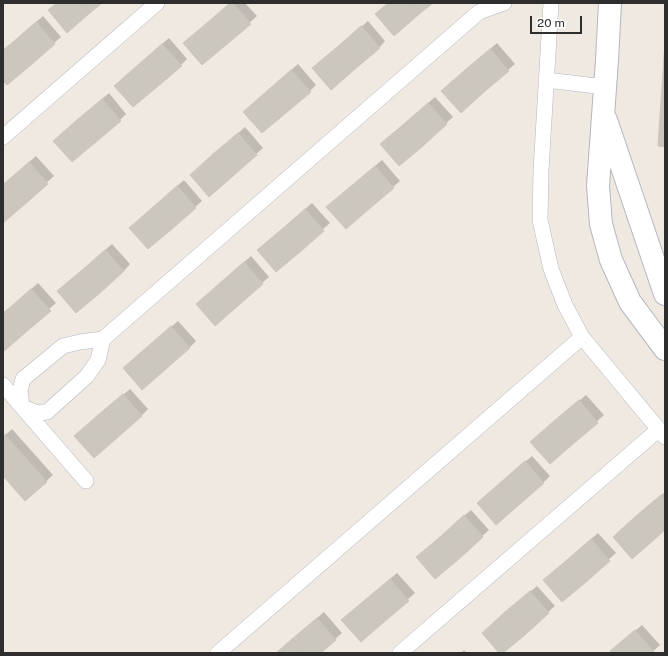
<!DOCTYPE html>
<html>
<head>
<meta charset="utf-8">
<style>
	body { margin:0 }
	#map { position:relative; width:668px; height:656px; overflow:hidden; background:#efe9e1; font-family:"Public Sans",sans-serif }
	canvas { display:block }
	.frame { position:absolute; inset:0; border:4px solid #2e2e2e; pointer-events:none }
	.scale { position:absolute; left:530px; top:16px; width:52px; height:18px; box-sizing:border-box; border:2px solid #2e2e2e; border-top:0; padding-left:5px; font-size:12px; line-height:14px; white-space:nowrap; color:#2e2e2e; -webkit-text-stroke:3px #fff; paint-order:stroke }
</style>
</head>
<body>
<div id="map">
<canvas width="668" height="656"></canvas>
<div class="frame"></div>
<div class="scale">20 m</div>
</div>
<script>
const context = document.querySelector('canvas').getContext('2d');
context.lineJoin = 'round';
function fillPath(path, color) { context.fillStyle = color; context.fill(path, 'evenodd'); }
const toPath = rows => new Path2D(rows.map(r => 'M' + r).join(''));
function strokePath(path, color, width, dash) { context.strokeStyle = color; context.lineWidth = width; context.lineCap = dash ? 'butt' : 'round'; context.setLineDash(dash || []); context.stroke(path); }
const shadow = toPath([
	[230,3,245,3,257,16,203,64],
	[43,16,61,37,7,84,3,79,3,51],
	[368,21,385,41,379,48,320,62],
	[169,38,187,59,181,65,122,79],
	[497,43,515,64,508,70,449,84],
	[298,64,316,85,310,91,251,105],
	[109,93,126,114,120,120,61,134],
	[435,97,453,117,399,165,388,138],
	[245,127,263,148,209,195,191,175],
	[36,156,54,176,3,222,3,185],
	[382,160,400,181,346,228,334,201],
	[184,180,202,201,148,248,130,228],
	[312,203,330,223,276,271,265,244],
	[112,244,130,264,124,271,65,285],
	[251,256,269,277,215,324,197,304],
	[38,283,56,303,3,350,3,314],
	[178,321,196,341,189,348,130,362],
	[130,389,148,409,141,416,82,430],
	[586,395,604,415,550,463,538,436],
	[12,429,53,475,26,500,3,475,3,437],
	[532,456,550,476,543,483,484,497],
	[665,492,665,529,620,530],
	[471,510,489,530,435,578,424,551],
	[598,533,616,553,562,601,551,574],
	[397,573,415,593,361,641,349,614],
	[537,586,555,606,501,653,500,653,489,627],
	[324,612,342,633,319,653,277,653],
	[642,625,660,645,651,653,609,653],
	[464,650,467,653,461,653]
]);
const building = toPath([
	[57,3,83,3,91,12,67,33,48,10,57,3],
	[83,3,102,3,91,12,83,3],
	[230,3,233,3,251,24,226,45,207,23,230,3],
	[388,3,408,3,418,15,394,36,375,14,388,3],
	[408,3,433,3,418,15,408,3],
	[36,22,55,44,31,65,12,43,36,22],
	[207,23,226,45,202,65,183,43,207,23],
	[361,26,380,48,355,69,336,48,361,26],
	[12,43,31,65,7,85,3,81,3,50,12,43],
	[665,43,665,147,658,146,665,43],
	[162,44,182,66,157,87,138,65,162,44],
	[336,48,355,69,331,90,312,68,336,48],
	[490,49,509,71,484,92,465,70,490,49],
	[138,65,157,87,133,107,114,86,138,65],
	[291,70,311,92,286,113,267,91,291,70],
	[465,70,484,92,461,113,441,91,465,70],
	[267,91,286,113,262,133,243,112,267,91],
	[102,99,121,121,96,142,77,120,102,99],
	[428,103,447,124,423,146,404,124,428,103],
	[77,120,96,142,72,162,53,141,77,120],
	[404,124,423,146,399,166,380,144,404,124],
	[238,133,257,155,233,176,213,154,238,133],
	[213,154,233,176,209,197,190,175,213,154],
	[29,162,48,184,24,205,5,183,29,162],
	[375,166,394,188,369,209,350,187,375,166],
	[5,183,24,205,3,223,3,184,5,183],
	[177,186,196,208,172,229,153,207,177,186],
	[350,187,369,209,346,229,326,207,350,187],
	[153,207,172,229,148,249,129,228,153,207],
	[305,209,324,231,300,252,281,230,305,209],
	[281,230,300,252,276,272,257,250,281,230],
	[105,250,124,271,100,293,81,271,105,250],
	[244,262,263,284,239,305,220,283,244,262],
	[81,271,100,293,76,313,57,291,81,271],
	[220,283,239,305,215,326,196,304,220,283],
	[31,289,51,311,26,332,7,310,31,289],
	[7,310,26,332,3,352,3,313,7,310],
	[171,326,190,348,166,369,146,348,171,326],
	[146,348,166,369,142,390,123,368,146,348],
	[123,394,142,416,117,438,98,415,123,394],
	[579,400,598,423,573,444,554,421,579,400],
	[98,415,117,438,94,458,74,436,98,415],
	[554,421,573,444,550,464,530,442,554,421],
	[5,435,26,458,4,477,3,476,3,436,5,435],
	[26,458,47,482,25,501,4,477,26,458],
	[525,461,544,483,520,504,500,483,525,461],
	[500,483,520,504,496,525,477,503,500,483],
	[661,495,665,500,665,530,656,538,636,516,661,495],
	[464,515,483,537,459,559,440,537,464,515],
	[636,516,656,538,632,559,613,537,636,516],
	[440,537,459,559,435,579,416,557,440,537],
	[591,539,610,561,586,582,567,560,591,539],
	[567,560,586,582,562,602,543,580,567,560],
	[390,579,409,601,384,622,365,600,390,579],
	[530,591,549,613,525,635,505,612,530,591],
	[365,600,384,622,361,642,341,620,365,600],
	[505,612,525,635,503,653,499,653,482,633,505,612],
	[317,618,336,640,321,653,304,653,292,639,317,618],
	[635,630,654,652,653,653,612,653,610,651,635,630],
	[292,639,304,653,276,653,292,639]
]);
const minor = toPath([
	[551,3,541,170,540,220,551,269,565,305,582,337,665,437],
	[546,80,605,87],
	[3,137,157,3],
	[103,339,98,360,87,376,47,412,38,413,22,407,20,391,23,379,63,346,80,342,103,339,479,12,504,3],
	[3,385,86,481],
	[218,653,582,337],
	[400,653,658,430]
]);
const secondary = toPath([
	[610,3,607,60,598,186,601,224,611,260,630,302,665,349],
	[606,120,665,294]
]);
fillPath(shadow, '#0003');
fillPath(building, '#cbc7bf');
strokePath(building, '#cbc5ba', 1);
strokePath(minor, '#b4b7c1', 16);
strokePath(secondary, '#b4b7c1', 24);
strokePath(minor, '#fff', 15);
strokePath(secondary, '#fff', 22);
</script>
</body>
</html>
